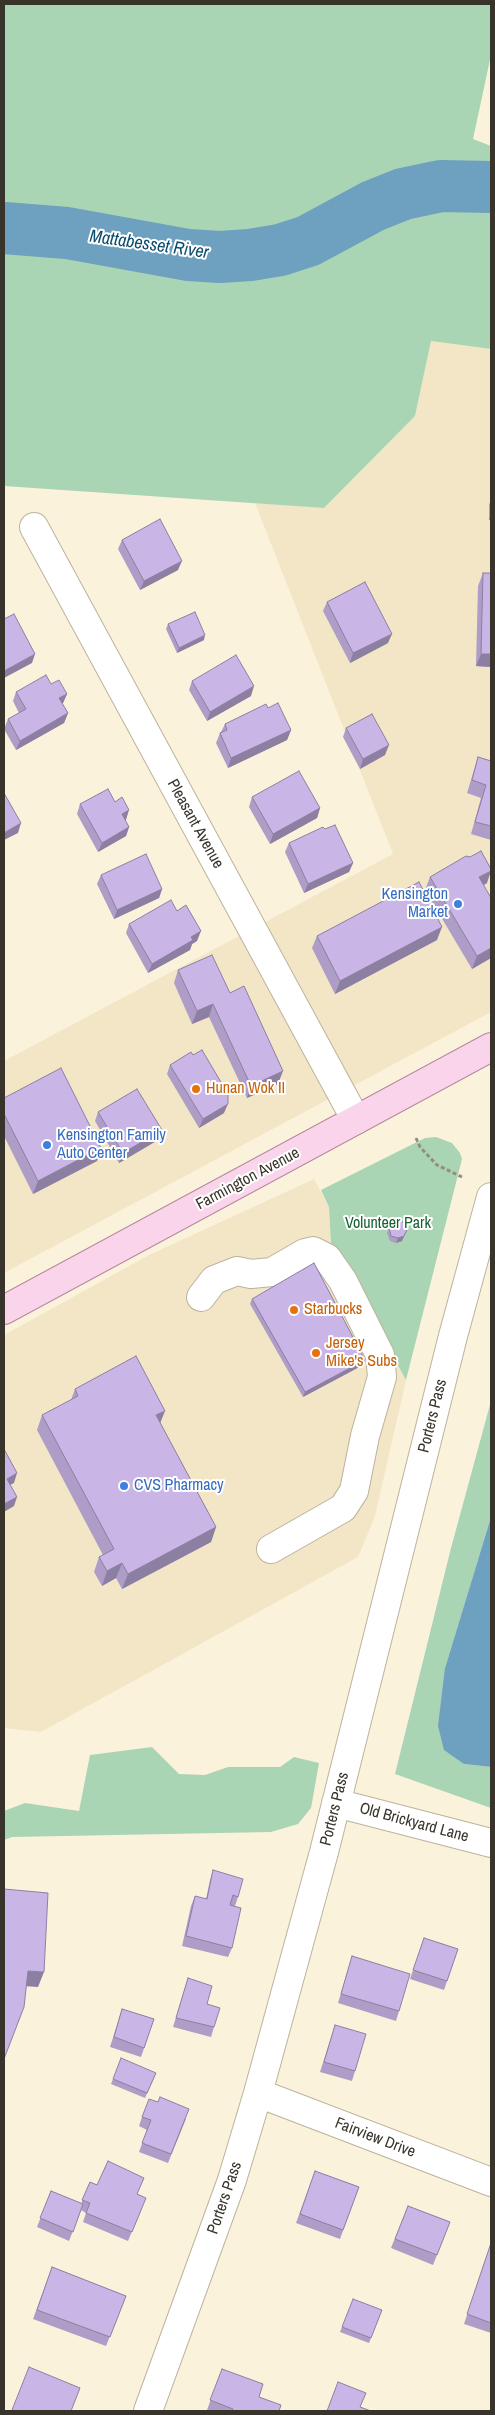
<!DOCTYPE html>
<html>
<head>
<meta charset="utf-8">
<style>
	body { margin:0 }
	#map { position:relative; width:495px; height:2415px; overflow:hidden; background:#fbf2db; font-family:"Archivo Narrow",sans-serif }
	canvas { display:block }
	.frame { position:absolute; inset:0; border:5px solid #38342b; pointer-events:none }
</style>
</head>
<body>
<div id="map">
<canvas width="495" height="2415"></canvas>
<div class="frame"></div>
</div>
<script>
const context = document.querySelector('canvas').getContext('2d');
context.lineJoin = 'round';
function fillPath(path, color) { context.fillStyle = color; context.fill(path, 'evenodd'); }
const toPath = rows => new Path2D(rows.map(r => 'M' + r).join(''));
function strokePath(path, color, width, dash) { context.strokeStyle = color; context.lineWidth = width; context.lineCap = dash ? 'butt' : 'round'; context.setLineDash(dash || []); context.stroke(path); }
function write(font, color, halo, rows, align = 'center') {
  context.font = font + ' "Archivo Narrow",sans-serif'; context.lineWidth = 4; context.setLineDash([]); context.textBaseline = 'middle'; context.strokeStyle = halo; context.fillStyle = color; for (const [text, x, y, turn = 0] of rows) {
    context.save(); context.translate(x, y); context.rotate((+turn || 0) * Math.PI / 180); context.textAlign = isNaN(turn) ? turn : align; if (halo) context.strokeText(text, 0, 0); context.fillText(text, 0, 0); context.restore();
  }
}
const built = toPath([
	[431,341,491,349,491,1012,4,1273,4,1061,393,854,255,503,324,508,415,416],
	[314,1179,329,1207,331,1244,406,1380,375,1516,358,1557,41,1732,4,1728,4,1335,149,1255]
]);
const green = toPath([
	[4,4,491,4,491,55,473,139,491,146,491,349,431,341,415,416,324,508,4,486],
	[436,1137,452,1143,460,1153,462,1159,406,1380,331,1244,329,1207,321,1190,425,1138],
	[491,1401,491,1517,445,1668,464,1764,491,1767,491,1808,395,1774,451,1548],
	[152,1747,179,1774,205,1775,228,1767,280,1767,294,1757,319,1763,311,1808,298,1824,271,1832,12,1837,4,1840,4,1811,25,1803,79,1811,90,1755]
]);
const water = toPath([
	[491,1517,491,1767,464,1764,444,1750,438,1726,445,1668]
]);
const river = toPath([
	[4,228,67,233,188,255,220,257,250,255,280,250,308,241,373,206,403,194,441,186,491,187]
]);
const path = toPath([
	[416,1138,420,1147,437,1165,462,1177]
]);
const minor = toPath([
	[34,527,356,1120],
	[201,1297,214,1280,237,1271,251,1274,272,1272,305,1253,313,1251,327,1258,343,1281,380,1355,382,1377,365,1436,354,1491,343,1508,271,1549],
	[336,1803,491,1843],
	[258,2093,491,2182],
	[148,2411,232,2180,258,2093,324,1852,453,1336,491,1197]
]);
const major = toPath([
	[4,1310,491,1047]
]);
const wall = toPath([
	[491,499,491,520,489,520,489,505],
	[122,540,178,570,140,590,118,549],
	[483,573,491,667,476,666,478,586],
	[327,602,388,643,350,663,323,611],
	[168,624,204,640,177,653,166,629],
	[192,681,251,696,207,721,189,690],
	[51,684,67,694,63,703,62,704,68,713,64,723,16,750,4,729,8,719,19,713,13,701,16,692],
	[268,708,291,730,287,740,228,768,216,743,220,733,221,732,225,724],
	[346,728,385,755,360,769,343,737],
	[478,757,491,761,491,840,471,834,481,798,467,793],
	[252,797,320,808,317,818,270,844,249,807],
	[115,802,129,827,126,836,98,852,77,814,80,804],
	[325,829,353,863,349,872,304,893,285,852,289,843],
	[101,875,162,889,159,898,114,919,97,884],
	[430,877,487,883,484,885,491,958,472,969,425,890],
	[177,911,197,941,192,944,190,950,148,973,126,933,129,924],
	[317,936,437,940,335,994,312,948],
	[178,970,230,993,278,1084,247,1098,209,1017,192,1024,174,983],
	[170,1065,224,1113,199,1128,167,1074],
	[4,1098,101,1148,97,1161,33,1194,4,1136],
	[98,1112,162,1130,158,1140,119,1163,95,1121],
	[392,1222,402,1241,396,1243,390,1241,387,1233],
	[252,1299,365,1360,363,1365,303,1397,250,1304],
	[75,1389,160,1423,216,1527,211,1542,122,1589,116,1578,102,1586,94,1572,99,1557,103,1555,37,1430,42,1415,71,1400],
	[213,1870,238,1897,235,1906,232,1948,228,1957,182,1946,191,1906,195,1896,206,1899,210,1880],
	[424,1938,458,1949,444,1990,410,1979],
	[352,1956,399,2011,396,2021,338,2003],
	[188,1978,207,2004,214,2027,211,2037,173,2027],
	[122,2009,154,2019,141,2057,110,2047],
	[335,2025,355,2071,352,2081,320,2072],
	[154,2078,145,2098,111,2084,113,2079],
	[158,2102,186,2119,168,2163,139,2152,147,2130,139,2126,142,2117],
	[315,2171,359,2187,340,2239,296,2223],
	[90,2182,97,2185,138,2195,142,2207,128,2241,83,2222,86,2213,81,2210,69,2241,37,2227,51,2191,81,2204],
	[408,2206,450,2222,433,2265,391,2248],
	[491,2243,491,2333,464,2324],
	[52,2267,126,2296,106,2346,33,2319],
	[382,2310,369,2343,340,2332,342,2327],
	[222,2369,259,2397,279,2411,211,2411,207,2410]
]);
const shadedWall = toPath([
	[491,513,491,520,489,520],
	[182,561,178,570,140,590,144,581],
	[392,634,388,643,350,663,353,653],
	[205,635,204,640,177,653,179,648],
	[35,654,32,663,4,678,4,671],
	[481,654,491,654,491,667,476,666],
	[254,686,251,696,207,721,210,712],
	[67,694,63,703,56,707,59,698],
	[68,713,64,723,16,750,20,741],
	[291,730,287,740,228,768,231,758],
	[389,745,385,755,360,769,363,759],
	[320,808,317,818,270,844,273,834],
	[129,810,126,820,119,823,122,814],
	[21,823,18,833,4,840,4,833],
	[129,827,126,836,98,852,102,843],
	[353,863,349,872,304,893,308,884],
	[491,871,487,883,474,890,479,877],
	[162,889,159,898,114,919,117,910],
	[442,927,437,940,335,994,340,981],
	[201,931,197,941,192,944,190,950,148,973,152,964,191,937],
	[491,948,491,958,472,969,477,956],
	[213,1004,209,1017,192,1024,197,1011],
	[283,1071,278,1084,247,1098,251,1086],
	[228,1104,224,1113,199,1128,203,1119],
	[162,1130,158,1140,119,1163,123,1153],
	[101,1148,97,1161,33,1194,38,1181],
	[407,1230,402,1241,396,1243,398,1238],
	[365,1360,363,1365,303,1397,305,1392],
	[165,1411,159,1426,156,1415],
	[17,1473,14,1483,4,1488,7,1479],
	[17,1497,14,1506,4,1512,4,1504],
	[216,1527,211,1542,122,1589,128,1574],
	[122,1563,116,1578,102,1586,107,1571],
	[28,1971,44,1972,38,1987,23,1986]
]);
const building = toPath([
	[160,519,182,561,144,581,122,540,160,519],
	[483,573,491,573,491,654,481,654,483,573],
	[365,582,392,634,353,653,327,602,365,582],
	[195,612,205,635,179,648,168,624,195,612],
	[14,614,35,654,4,671,4,619,14,614],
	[236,655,254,686,210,712,192,681,236,655],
	[46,675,51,684,59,680,67,694,59,698,68,713,20,741,8,719,26,709,16,692,46,675],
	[278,703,291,730,231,758,220,733,227,730,225,724,266,704,268,708,278,703],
	[372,714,389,745,363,759,346,728,372,714],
	[478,757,491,761,491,826,475,822,486,785,472,780,478,757],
	[299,771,320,808,273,834,252,797,299,771],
	[108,789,115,802,122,797,129,810,122,814,129,827,102,843,80,804,108,789],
	[4,793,21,823,4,833,4,793],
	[335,825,353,863,308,884,289,843,323,827,325,829,335,825],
	[481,851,491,869,491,871,479,877,491,898,491,948,477,956,430,877,466,856,470,857,481,851],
	[146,854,162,889,117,910,101,875,146,854],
	[419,882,442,927,340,981,317,936,419,882],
	[171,900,177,911,186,905,201,931,191,937,193,940,152,964,129,924,171,900],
	[212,955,230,993,244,986,283,1071,251,1086,213,1004,197,1011,178,970,212,955],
	[202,1050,228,1094,228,1104,203,1119,170,1065,191,1052,193,1055,202,1050],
	[61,1068,101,1148,38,1181,4,1114,4,1098,61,1068],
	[137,1089,162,1130,123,1153,98,1112,137,1089],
	[398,1220,405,1223,407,1230,404,1236,398,1238,391,1236,389,1228,392,1222,398,1220],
	[314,1263,365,1360,305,1392,252,1299,314,1263],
	[136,1356,165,1411,156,1415,216,1527,128,1574,122,1563,107,1571,99,1557,114,1549,42,1415,78,1396,75,1389,136,1356],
	[4,1449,17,1473,7,1479,17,1497,4,1504,4,1449],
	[213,1870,243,1879,238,1897,233,1895,230,1905,241,1908,232,1948,186,1936,195,1896,207,1899,213,1870],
	[4,1889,48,1893,44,1972,28,1971,24,2007,4,2059,4,1889],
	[424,1938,458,1949,447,1981,413,1970,424,1938],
	[352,1956,410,1974,399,2011,341,1994,352,1956],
	[188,1978,212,1986,207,2004,220,2008,214,2027,176,2018,188,1978],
	[122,2009,154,2019,144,2048,114,2037,122,2009],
	[335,2025,366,2034,355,2071,324,2062,335,2025],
	[121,2058,156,2073,147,2093,113,2079,121,2058],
	[160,2097,189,2109,171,2154,142,2143,151,2120,142,2117,149,2099,158,2102,160,2097],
	[108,2161,144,2178,137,2194,146,2198,132,2232,86,2213,90,2203,82,2200,90,2182,97,2185,108,2161],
	[315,2171,359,2187,343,2230,300,2214,315,2171],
	[51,2191,83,2204,73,2232,40,2218,51,2191],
	[408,2206,450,2222,437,2255,395,2239,408,2206],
	[491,2243,491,2323,467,2314,491,2243],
	[52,2267,126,2296,110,2337,37,2310,52,2267],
	[353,2299,382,2310,371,2338,342,2327,353,2299],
	[29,2367,80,2388,71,2411,15,2411,12,2410,29,2367],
	[222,2369,263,2384,259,2397,281,2405,279,2411,232,2411,233,2409,210,2400,222,2369],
	[338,2382,366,2393,360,2407,371,2411,327,2411,338,2382]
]);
const markers = [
	[458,904,5,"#3f7fe0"],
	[196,1089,5,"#e8710a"],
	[47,1145,5,"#3f7fe0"],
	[294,1310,5,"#e8710a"],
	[316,1353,5,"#e8710a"],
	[124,1486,5,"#3f7fe0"]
];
const streetNames = [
	["Pleasant Avenue",195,824,61],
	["Farmington Avenue",248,1179,-28],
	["Porters Pass",433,1416,-76],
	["Porters Pass",335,1809,-76],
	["Old Brickyard Lane",414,1823,15],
	["Fairview Drive",375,2138,21],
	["Porters Pass",225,2198,-71]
];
const shopNames = [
	["Kensington",448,895,"right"],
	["Market",448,913,"right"],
	["Kensington Family",57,1136],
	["Auto Center",57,1154],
	["CVS Pharmacy",134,1486]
];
const foodNames = [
	["Hunan Wok II",206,1089],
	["Starbucks",304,1310],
	["Jersey",326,1344],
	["Mike's Subs",326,1362]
];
const parkNames = [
	["Volunteer Park",388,1224]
];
const waterNames = [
	["Mattabesset River",149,245,8]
];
fillPath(built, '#f2e6c7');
fillPath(green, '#a9d5b4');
fillPath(water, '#6ea0c0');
strokePath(river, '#6ea0c0', 52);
strokePath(minor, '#bcb39d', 30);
strokePath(major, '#b4899f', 30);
strokePath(path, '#948e7e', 3, [4, 2.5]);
strokePath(minor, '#fff', 28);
strokePath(major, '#fad4eb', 28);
fillPath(wall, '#ad9dc7');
fillPath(shadedWall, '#8d7fa2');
fillPath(building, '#c9b6e7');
strokePath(building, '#8d7fa2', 1);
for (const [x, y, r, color] of markers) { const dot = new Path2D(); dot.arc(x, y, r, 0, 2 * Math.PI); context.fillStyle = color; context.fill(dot); strokePath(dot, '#fff', 2); }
write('16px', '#38342b', '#fff', streetNames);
write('16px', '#366cbe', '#fff', shopNames, 'left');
write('16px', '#c56008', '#fff', foodNames, 'left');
write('16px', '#186134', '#fff', parkNames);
write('italic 18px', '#0d4d6d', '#fff', waterNames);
</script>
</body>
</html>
